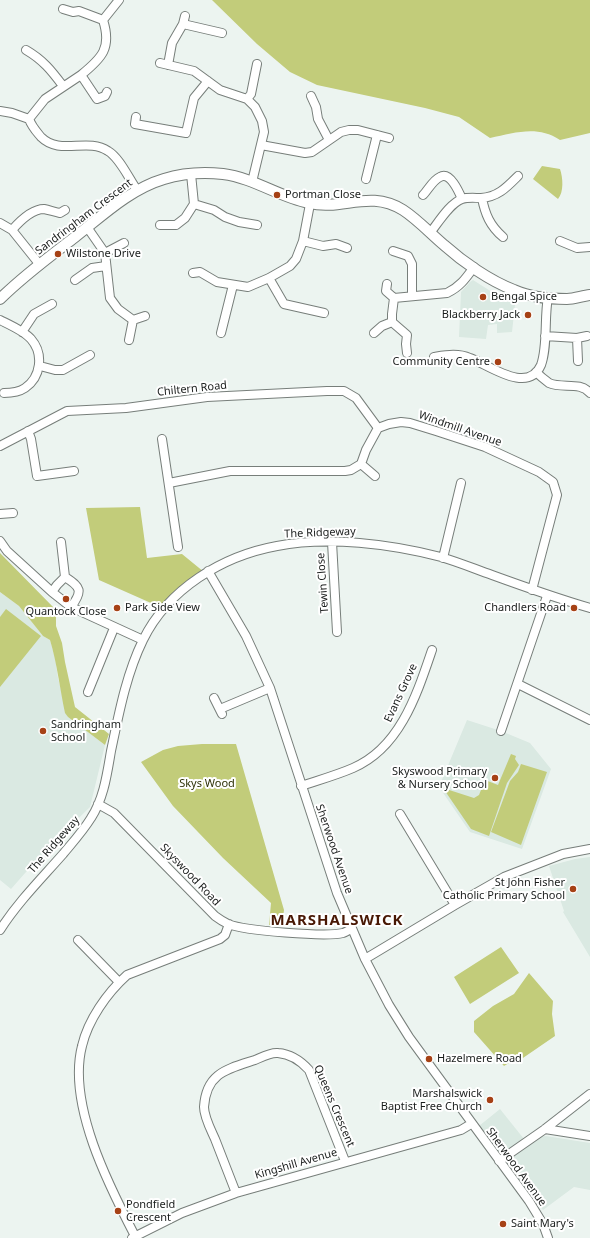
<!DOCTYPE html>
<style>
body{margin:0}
canvas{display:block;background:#ecf4f0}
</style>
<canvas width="590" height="1238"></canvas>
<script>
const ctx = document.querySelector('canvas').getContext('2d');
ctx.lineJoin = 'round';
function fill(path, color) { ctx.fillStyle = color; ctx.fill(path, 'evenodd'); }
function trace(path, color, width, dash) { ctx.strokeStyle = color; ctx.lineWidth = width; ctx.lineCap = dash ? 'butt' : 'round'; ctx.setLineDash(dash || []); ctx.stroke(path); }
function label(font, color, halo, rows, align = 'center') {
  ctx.font = font + ' "Noto Sans",sans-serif'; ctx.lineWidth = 4; ctx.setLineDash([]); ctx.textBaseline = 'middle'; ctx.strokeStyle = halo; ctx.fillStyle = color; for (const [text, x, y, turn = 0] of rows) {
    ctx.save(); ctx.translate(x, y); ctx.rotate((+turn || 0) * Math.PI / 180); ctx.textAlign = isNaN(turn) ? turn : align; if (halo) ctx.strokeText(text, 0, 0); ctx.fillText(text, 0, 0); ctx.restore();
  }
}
const built = new Path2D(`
 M 473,280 L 492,292 L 509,299 L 515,305 L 512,332 L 497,333 L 497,324 L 488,325 L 486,339 L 459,337 L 461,292 L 470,282 Z
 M 0,592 L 19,606 L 43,636 L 50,640 L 55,657 L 58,678 L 68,717 L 105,745 L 90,807 L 41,855 L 11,889 L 0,880 Z
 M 467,720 L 501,731 L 530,743 L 551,769 L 522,849 L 470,832 L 439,787 Z
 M 590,857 L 590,957 L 563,912 L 564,911 L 549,866 L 575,859 Z
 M 500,1109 L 524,1139 L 546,1136 L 590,1143 L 590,1190 L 574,1187 L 543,1210 L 479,1126 Z`);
const green = new Path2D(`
 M 212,0 L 590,0 L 590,133 L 560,140 C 537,125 515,133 490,138 L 459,117 L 425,108 L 317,85 L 290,72 L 257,44 Z
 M 542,166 L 560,169 C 563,178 564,192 558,199 L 533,179 Z
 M 140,507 L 147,558 L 182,554 L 204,572 L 160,607 L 99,580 L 86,508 Z
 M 0,553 L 56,610 L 56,626 L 62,643 L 65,662 L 75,707 L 109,734 L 105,745 L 68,717 L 65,713 C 60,689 57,663 50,640 L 43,636 L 19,606 L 0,592 Z
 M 6,609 L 41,636 L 0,687 L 0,617 Z
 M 202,744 L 236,744 L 284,910 L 282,925 L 269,925 L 271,903 L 223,858 L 173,806 L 141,762 L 163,750 L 178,746 Z
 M 511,754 L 516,756 L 515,759 L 519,765 L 507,783 L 489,836 L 471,829 L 443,788 L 474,798 L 479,795 L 485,780 L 498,785 Z
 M 521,764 L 547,772 L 521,845 L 491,832 L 510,781 L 518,772 Z
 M 501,947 L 519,973 L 470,1004 L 454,977 Z
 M 529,973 L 553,1001 L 552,1014 L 555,1036 L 520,1060 L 517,1058 L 504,1066 L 474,1032 L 474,1021 L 493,1006 L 514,994 Z`);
const minor = new Path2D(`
 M 63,9 L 73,12 L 79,11 L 103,20 C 112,48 102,58 81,75
 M 103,20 L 119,0
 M 183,24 L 222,33
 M 26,50 C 43,60 51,70 63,86
 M 160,63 L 194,71 L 220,90 L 247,99 L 255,107 L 262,121 L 264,132 L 252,182
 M 168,65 L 172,43 L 183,24 L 185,16
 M 311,96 L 316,107 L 318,119 L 329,140
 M 247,99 L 251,94 L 257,64
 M 0,111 L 12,113 L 29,119 C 32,127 36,131 41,137 C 60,156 87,137 108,151 C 120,158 129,179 137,190
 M 136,117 L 135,124 L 186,133 L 194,98 L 208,81
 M 29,119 L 45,99 L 81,75 L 97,99 L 105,96 L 107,92
 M 261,145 L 305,153 L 312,152 L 341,132 L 349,130 L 358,130 L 389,138
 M 366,179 L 377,135
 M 423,195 C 428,190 433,180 440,177 C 450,171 459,192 462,199
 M 482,198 C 485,214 490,226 503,237
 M 194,204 L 214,210 L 225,217 L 239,222 L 257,225
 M 0,223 L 12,230 L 40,265
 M 160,225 L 176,225 L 185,218 L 194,204 L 191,174
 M 87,227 L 105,253 L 110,298 L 118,309 L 133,320 L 145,316
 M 12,230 C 19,222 32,209 44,209 C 49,210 55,212 60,213 L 65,210
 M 430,233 C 438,223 450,203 462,199 C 468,197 475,198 481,198 C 498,197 507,187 518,176
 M 303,241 L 323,246 L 336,244 L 347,248
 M 560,241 L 577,248 L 590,247
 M 393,251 L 408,256 L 412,264 L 412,296
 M 105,253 L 124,243
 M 193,273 L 200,272 L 217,282 L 248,287 L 269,278 L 290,266 L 296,259 L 303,241 L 310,204
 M 269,278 L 284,304 L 324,313
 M 75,280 L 92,268 L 106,266
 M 387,284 L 386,291 L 394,298 L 447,293 C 460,287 466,278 474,267
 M 394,298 L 392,314 L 392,322 L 407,335 L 406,344 L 407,353
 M 0,320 C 10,325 24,331 31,339 C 44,354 41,377 25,388 C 19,392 11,393 4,393
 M 22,332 L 34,314 L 52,304
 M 221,333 L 233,285
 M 374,333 L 382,326 L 392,322
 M 545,336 L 577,338 L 578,361
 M 577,338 L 587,336
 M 129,340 L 133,320
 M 434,357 C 447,355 458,353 470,358 C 489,365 528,395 541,365 C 548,346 544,318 548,297
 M 40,366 L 55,370 L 63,370 L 90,355
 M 536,372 C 540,376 545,380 549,383 C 562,389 580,381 590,393
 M 28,431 L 31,439 L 37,476 L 74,471
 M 162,439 L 178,547
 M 0,446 L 67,411 L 126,408 L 207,397 L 327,391 L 344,391 L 356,398 L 378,428
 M 361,464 L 375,476
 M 169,483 L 230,471 L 345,471 L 351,470 L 361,464 L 366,450 L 378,428 L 389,424 L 401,422 L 410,423 L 436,431 L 485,447 L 539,472 L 553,482 L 557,495 L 532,590
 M 0,514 L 13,513
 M 0,541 L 7,551 L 52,592 L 71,607 L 143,640
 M 61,542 L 65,577
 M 332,542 L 337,632
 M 443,558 L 461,483
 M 208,571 L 246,636 L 270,688 L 337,893 L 365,959 L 389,1005 L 409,1037 L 529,1201 L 543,1224 L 548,1238
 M 52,592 L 57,585 L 65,577 C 81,587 83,591 71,607
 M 518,684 L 590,720
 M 88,692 L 114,628
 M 214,698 L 222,714
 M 220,709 L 270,688
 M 501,731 L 547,596
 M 301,786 C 319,780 337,775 353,768 C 400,748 417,694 432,650
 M 98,804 L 114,813 L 215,916 C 219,919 224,922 228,924 C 245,931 326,937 343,933 C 346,932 349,930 351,929
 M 400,814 L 455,905
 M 0,930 C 18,902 41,879 63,854 C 73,842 83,831 91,818 C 104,798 107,774 111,751 C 119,713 126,675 143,640 C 168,589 222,556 277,546 C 328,536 391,544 441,557 C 458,562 475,569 492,575 C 525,587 556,598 590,608
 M 78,940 L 119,982
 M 365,959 L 455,905 L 504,877 L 563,854 L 590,849
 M 545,1129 L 590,1136
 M 499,1161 L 545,1129 L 590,1094
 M 236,1193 C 229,1175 222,1157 215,1139 C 211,1130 204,1117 204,1107 C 206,1073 227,1069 255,1060 C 262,1057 271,1052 278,1053 C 291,1054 300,1060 309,1070 L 345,1161
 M 135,1236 C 109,1186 67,1104 82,1046 C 88,1020 107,993 127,975 L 220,939 L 225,935 L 229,924
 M 132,1238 L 182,1213 L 236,1193 L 461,1130 L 471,1124`);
const tertiary = new Path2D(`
 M 0,299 C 23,276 49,257 75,237 C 102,216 130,189 164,179 C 183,173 203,172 223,174 C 254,178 279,197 309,203 C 343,211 369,189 403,210 C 417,219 431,234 444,245 C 463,262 490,281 514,290 C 530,297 550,299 567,299 C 574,299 582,296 590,295`);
const markers = [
 [277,195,4,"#a64115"],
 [58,254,4,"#a64115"],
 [483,297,4,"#a64115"],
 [528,315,4,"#a64115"],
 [498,362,4,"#a64115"],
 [66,599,4,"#a64115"],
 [117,608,4,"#a64115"],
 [574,608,4,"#a64115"],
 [43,731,4,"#a64115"],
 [495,778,4,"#a64115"],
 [573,889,4,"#a64115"],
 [429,1059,4,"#a64115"],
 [490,1100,4,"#a64115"],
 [118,1211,4,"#a64115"],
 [503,1224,4,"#a64115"]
];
const poiNames = [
 ["Portman Close",285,195],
 ["Wilstone Drive",66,254],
 ["Bengal Spice",491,297],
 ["Blackberry Jack",520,315,"right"],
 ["Community Centre",490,362,"right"],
 ["Park Side View",125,608],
 ["Chandlers Road",566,608,"right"],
 ["Quantock Close",66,612,"center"],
 ["Sandringham",51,725],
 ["School",51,738],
 ["Skyswood Primary",487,772,"right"],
 ["& Nursery School",487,785,"right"],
 ["St John Fisher",565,883,"right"],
 ["Catholic Primary School",565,896,"right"],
 ["Hazelmere Road",437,1059],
 ["Marshalswick",482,1094,"right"],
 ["Baptist Free Church",482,1107,"right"],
 ["Pondfield",126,1205],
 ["Crescent",126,1218],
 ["Saint Mary's",511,1224]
];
const streetNames = [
 ["Sandringham Crescent",84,217,-37],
 ["Chiltern Road",192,389,-6],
 ["Windmill Avenue",460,429,19],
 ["The Ridgeway",320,533,-2],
 ["Tewin Close",323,583,-94],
 ["Evans Grove",401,693,-65],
 ["The Ridgeway",54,845,-49],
 ["Sherwood Avenue",334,849,71],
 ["Skyswood Road",190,875,46],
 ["Queens Crescent",334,1106,67],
 ["Kingshill Avenue",296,1164,-16],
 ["Sherwood Avenue",516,1167,54]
];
const parkNames = [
 ["Skys Wood",207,784]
];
const districtNames = [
 ["MARSHALSWICK",337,921]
];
fill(built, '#dae9e2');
fill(green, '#c2cc7a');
trace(minor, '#777e7a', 10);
trace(tertiary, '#777e7a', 12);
trace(minor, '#fff', 8);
trace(tertiary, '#fff', 10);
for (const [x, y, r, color] of markers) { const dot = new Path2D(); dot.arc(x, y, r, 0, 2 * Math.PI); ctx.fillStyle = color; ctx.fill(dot); trace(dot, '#fff', 1.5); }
label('11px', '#1a1d1c', '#fff', poiNames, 'left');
label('11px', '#1a1d1c', '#fff', streetNames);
label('11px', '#2e3207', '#fff', parkNames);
ctx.letterSpacing = '1px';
label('bold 15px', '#481804', '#fff', districtNames);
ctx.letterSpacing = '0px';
</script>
